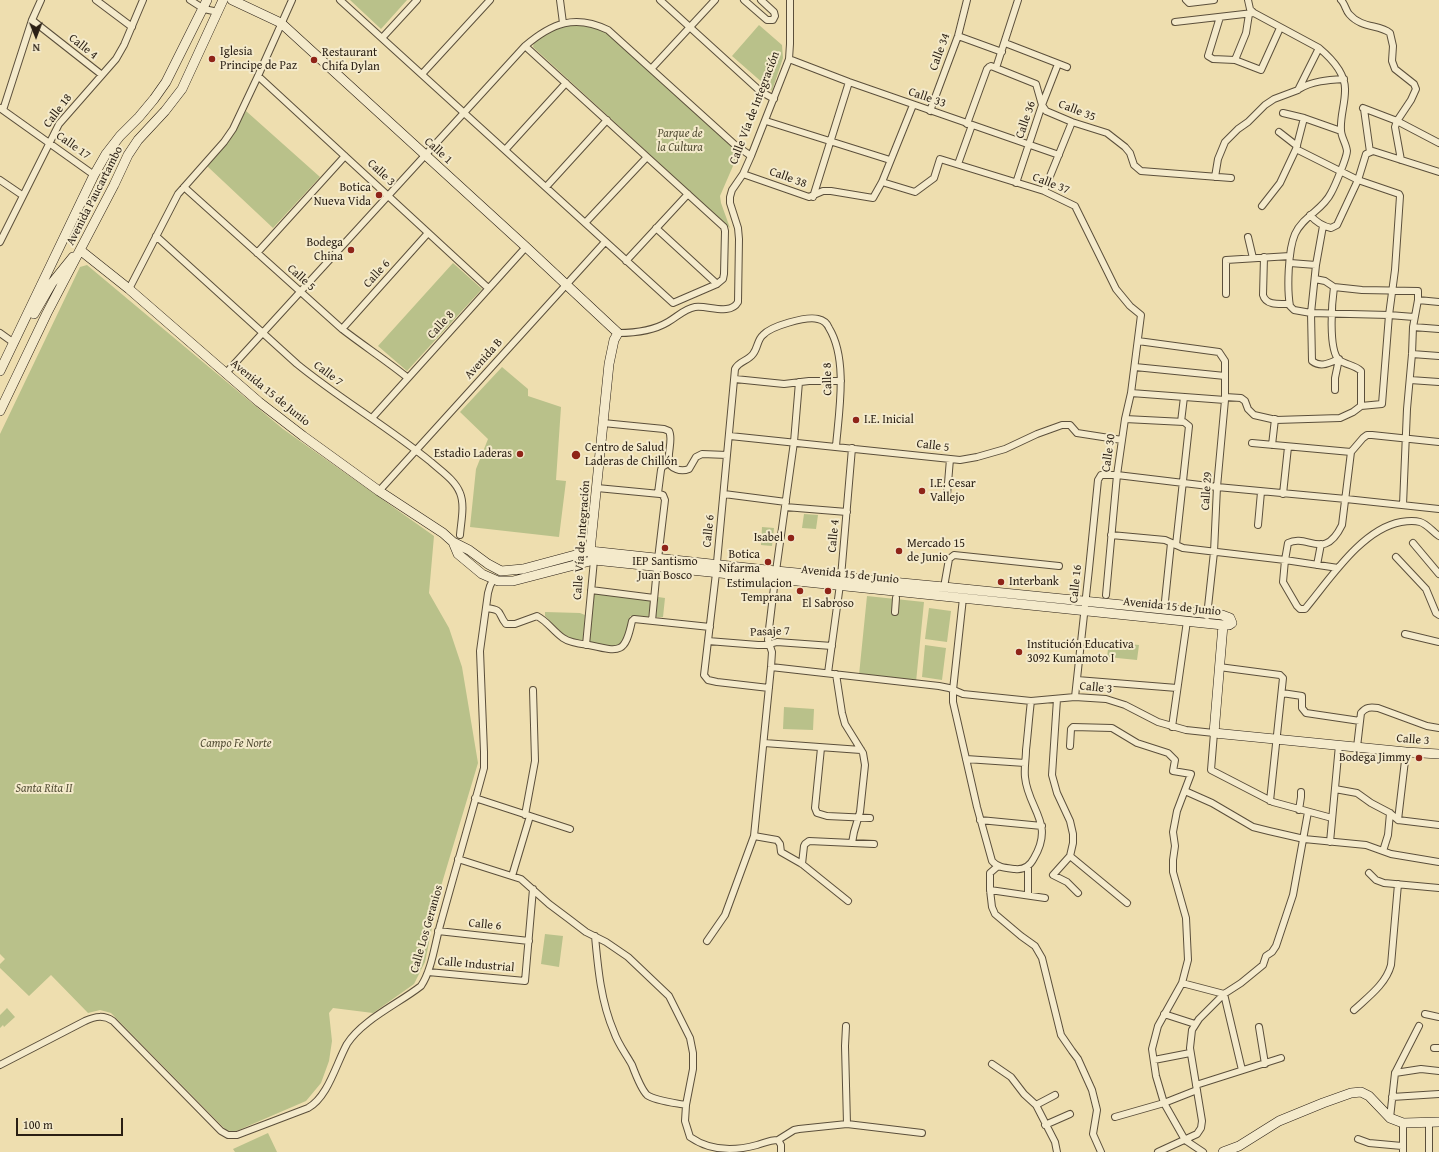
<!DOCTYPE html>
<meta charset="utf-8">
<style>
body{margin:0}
#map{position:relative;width:1439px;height:1152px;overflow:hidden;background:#eedeaf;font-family:"Gentium Book Plus",serif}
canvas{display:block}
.north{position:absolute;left:16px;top:16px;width:40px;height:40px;-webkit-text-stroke:3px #f4eacb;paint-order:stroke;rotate:179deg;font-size:11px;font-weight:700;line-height:16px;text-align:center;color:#2a1f14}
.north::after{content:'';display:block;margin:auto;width:14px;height:18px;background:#2a1f14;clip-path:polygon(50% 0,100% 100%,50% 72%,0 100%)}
.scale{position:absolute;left:16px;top:1118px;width:107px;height:18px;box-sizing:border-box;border:2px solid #2a1f14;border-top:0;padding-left:5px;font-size:12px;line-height:14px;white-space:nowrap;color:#2a1f14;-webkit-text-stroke:3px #f4eacb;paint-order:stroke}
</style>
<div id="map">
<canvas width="1439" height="1152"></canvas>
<div class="north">N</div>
<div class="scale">100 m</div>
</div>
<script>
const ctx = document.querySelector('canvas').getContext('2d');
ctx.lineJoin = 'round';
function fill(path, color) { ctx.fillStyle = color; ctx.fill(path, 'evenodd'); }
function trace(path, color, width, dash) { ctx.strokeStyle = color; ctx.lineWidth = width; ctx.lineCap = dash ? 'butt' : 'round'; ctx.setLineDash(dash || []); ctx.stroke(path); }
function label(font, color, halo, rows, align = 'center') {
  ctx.font = font + ' "Gentium Book Plus",serif'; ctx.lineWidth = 4; ctx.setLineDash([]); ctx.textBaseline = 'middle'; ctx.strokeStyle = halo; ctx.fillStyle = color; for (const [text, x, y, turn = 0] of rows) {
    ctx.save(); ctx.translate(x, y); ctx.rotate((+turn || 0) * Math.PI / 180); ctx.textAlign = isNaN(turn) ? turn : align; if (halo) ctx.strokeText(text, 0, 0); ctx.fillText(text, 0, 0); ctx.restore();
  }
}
const green = new Path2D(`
 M 350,0 L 407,0 L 381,29 Z
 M 573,25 C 587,26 598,28 610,34 L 739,152 L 720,196 L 721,203 L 730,228 L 533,47 L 534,42 C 546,33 558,26 573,25 Z
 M 759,25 L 782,45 L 783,58 L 772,91 L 732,56 Z
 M 246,111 L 320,177 L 273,228 L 207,166 L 227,143 Z
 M 453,263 L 482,289 L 407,371 L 378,346 Z
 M 87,265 L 283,429 L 434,536 L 429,593 L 449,628 L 462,667 L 478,763 L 439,893 L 425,962 L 414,984 L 373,1013 L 333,1008 L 329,1013 L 332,1041 L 329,1061 L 321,1083 L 306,1101 L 234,1132 L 226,1130 L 111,1013 L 100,1010 L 88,1013 L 51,975 L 29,996 L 0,968 L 0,964 L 5,959 L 0,954 L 0,434 L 80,267 Z
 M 502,367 L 528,389 L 528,396 L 561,407 L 556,480 L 566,481 L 559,537 L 470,527 L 476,469 L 488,439 L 460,412 Z
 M 804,514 L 818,515 L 816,529 L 802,528 Z
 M 762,527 L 774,528 L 772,546 L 761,545 Z
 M 595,593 L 651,601 L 648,619 L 630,616 L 627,638 L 616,648 L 590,642 L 588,639 L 593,595 Z
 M 867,596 L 924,602 L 916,682 L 859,675 Z
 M 658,597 L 665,598 L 663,617 L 656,617 Z
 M 929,608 L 951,611 L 947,642 L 925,639 Z
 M 545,612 L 580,613 L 585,615 L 583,640 C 570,644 554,625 545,616 Z
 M 1109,642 L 1139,645 L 1137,660 L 1107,657 Z
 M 925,645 L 946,648 L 942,680 L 922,677 Z
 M 784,707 L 814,709 L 813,730 L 783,729 Z
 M 545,934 L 563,936 L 559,967 L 541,964 Z
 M 7,1008 L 15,1017 L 4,1027 L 3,1025 L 0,1028 L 0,1015 Z
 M 268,1133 L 277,1152 L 235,1152 L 233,1149 Z`);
const street = new Path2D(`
 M 96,0 L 132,27
 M 190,0 L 204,9 L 218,12
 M 340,0 L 673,303 L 717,284 L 723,279 L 724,274 L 725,231 L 724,227 L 525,46
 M 560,0 L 563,23
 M 660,0 L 760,91 L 774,99
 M 744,0 L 767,20 L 773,20 L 775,16 L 774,12 L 761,0
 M 1186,0 L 1189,3 L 1214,0
 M 1248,0 L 1250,9 L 1254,13 L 1319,48 C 1331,58 1346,74 1345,91 C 1345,104 1340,117 1341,130 C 1341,137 1346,143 1347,151 C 1347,157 1335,186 1331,193 C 1323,210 1303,216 1295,234 C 1288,250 1287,289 1290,306 L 1294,310 L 1311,313 L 1389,315 L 1414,317
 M 1341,0 C 1345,4 1346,11 1349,14 C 1362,29 1379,24 1390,33 L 1393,46 L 1392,61 L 1395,69 L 1414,84 L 1416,89 L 1411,100 L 1397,121 L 1395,127 L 1401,160
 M 1220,17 L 1208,56 L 1213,59 L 1235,60 L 1246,33 L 1249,14
 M 32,20 L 102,75
 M 1175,22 L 1253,13
 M 958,36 L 1002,52
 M 382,38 L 417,0
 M 1005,43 L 1067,67
 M 789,59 L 849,82 L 1059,155
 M 1235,60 L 1261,70 L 1280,28
 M 652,68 L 715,0
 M 996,68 L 1018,0
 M 422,74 L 490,0
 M 258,76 L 488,288
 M 1299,89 C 1312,81 1328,80 1344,79
 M 0,108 L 94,175
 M 1363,108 L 1397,121 L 1439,143
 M 1364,109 L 1370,152
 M 3,110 L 32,20 L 41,0
 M 930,111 L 958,36 L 967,0
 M 1283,113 L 1304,118
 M 766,121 L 890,160
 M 967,124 L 987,69 L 989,67 L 991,66 L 1036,84 L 1042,105 L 1046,111 L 1072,122 L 1107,133 L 1125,147 L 1130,153 L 1134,165 L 1141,171 L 1231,178
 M 1279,132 L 1297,146
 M 505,150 L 566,83
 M 958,164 L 972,125
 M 743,174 L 809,197 L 823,191 L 831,191 L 873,198 L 882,182 L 913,105
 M 1215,177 L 1218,159 L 1225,142 L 1238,129 L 1248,122 L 1265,105 L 1274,99 L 1298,90 L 1319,48
 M 0,180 L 22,195
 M 882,182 L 915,192 L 934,178 L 940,159 L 1044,191 L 1075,206 L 1116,289 L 1130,306 L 1141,315 L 1131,393 L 1125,419 L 1117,475 L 1106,595
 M 1016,183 L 1042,105 L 1058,64
 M 184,187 L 342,329 C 364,346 387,361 408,378
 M 546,187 L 607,120
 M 1044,191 L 1072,122
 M 813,197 L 849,82
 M 1262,206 L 1280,183 L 1296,149 L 1304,118 L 1341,131
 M 1310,215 C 1316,222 1322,226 1331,228 L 1337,225 L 1358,180 L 1366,154 L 1373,151 L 1439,172
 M 585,223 L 647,157
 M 1323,226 L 1316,265 L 1311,313 L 1312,361 C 1321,368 1329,363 1339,359
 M 656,228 L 717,284
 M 156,236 L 297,364 C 340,399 388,427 431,462 C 441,471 455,480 460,493 C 465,505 461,522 460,535
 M 1248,237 L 1253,258
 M 0,242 L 59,124 L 116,59 L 124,45 L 143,0
 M 257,253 L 345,156
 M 1264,257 L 1263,295 C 1266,306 1280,304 1289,304
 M 626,261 L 688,194
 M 1290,263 L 1316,265
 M 1315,279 L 1325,281 L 1334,287 L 1362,290 L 1418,291 L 1418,300 L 1413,327 L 1412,354 L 1407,409 L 1403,505
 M 1334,287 C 1332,301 1328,350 1339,360 C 1346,365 1355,365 1361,371 L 1361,406
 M 129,289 L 178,194 L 224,142 L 233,129 L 258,76 L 292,0
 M 1226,294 L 1226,260 L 1290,256
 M 1418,300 L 1439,302
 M 1413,327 L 1439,329
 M 342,329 L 428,233
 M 0,333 L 14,343
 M 618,333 C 635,333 653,331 668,322 C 677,317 684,309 695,307 C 708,305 730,316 738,302 L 739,239 L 738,228 L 730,203 L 730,197 L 732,190 L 743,174 L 751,156 L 789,59 L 790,44 L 790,0
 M 1138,341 L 1219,352 L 1225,361 L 1225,400 L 1217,487 L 1214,552 L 1207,616
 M 1412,354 L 1439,356
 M 1135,367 L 1225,376
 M 226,373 L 525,46 C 552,23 575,14 608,30 L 734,144 L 751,156
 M 735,379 L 784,384 L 809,381 L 841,381
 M 1410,380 L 1439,382
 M 1335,390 L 1335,378 L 1339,359
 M 1131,393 L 1225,400
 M 1225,397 L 1241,398 L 1245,401 L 1248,409 L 1254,415 L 1276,420 L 1340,418 L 1353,412 L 1361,406 L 1382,404 L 1389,315 L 1395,270 L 1400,196 L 1399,194 L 1358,180 L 1296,149
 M 372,418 L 526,247
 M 1125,419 L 1184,422 L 1189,426 L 1176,545
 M 1181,422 L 1184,397
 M 603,423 L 664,429 L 669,431 C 675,442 661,464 676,469 C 681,471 684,471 689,469 L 696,457 L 702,454 L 727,455
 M 730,436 L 960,460 L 977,457 L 1005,449 L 1037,434 L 1062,425 L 1070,425 L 1077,433 L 1122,440
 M 1439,442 L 1372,435 L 1367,435 L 1363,438 L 1351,452 L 1342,525 C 1324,562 1308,533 1288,543 L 1285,560 L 1283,582 L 1297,606 L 1300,609 L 1305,609 C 1330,579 1362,529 1401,522 C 1407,521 1413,520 1420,522 C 1427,524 1433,532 1439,536
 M 1252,443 L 1351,452
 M 1272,445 L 1275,419
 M 597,488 L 660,494 L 663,495 L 665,500 L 658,559
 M 379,491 L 605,242
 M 658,493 L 661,470 L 662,467 L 669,463
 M 724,494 L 786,502
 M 1283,494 L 1288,447
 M 947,495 L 950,459
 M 785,507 L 847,512
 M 1258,525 L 1261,492
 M 1111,535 L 1165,540 L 1183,548 L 1285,560 L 1338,568
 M 1413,543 L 1439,574
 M 1396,557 L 1426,589 L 1436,613 L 1439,615
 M 1317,565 L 1321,544
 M 776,571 L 794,442 L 799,382
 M 944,587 L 949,559 L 954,555 L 1059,566
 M 591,590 L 654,598
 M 963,598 L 953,690 L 953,702 L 956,715 L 977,807 L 992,861 C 998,868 1006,868 1015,869 C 1024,870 1030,866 1034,858 C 1055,823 1028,809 1025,777 C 1024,768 1026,759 1026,750 C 1028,733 1029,717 1031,701
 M 1165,601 L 1171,543
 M 486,608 C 504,610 497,613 506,624 L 515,624 L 537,616 C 547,621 553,631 563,638 C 570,643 581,644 589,645 C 620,652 625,654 632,621 L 634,619 L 710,627
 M 895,612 L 896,598
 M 652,621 L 657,568
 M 1405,634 L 1439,642
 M 708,641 L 758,645 L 767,645 L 777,642 L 832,646
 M 586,645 L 594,560
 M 771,667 L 939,686 L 949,688 L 963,694 L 1031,701 L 1075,697 L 1106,699 L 1125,705 L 1158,722 L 1186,730 L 1214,733 L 1211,770 L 1273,802 L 1332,818
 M 1219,667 L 1280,675 L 1283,678 L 1270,801
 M 828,673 L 841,577 L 852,448
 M 836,674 L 842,713 L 845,724 L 863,753 L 865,765 L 860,812 L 854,832 L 852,843
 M 1077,680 L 1177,688
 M 769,688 L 717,682 L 708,680 L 704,675 L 716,573 L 735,369 C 739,361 748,361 753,354 C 758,348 757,340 763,335 C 771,326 806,316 818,319 C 823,320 827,323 829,328 C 848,359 839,411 836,446
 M 1282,693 L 1302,696 L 1302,708 L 1306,713 L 1360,721
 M 1075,697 L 1089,569 L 1098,480 L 1101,475 L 1117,475 L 1217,487 L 1346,499 L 1439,509
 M 1057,699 L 1052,775 L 1057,793 L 1070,821 L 1073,834 L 1073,843 L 1070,856 L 1053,875 L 1067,882 L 1078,893
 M 1172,727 L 1187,621
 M 764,743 L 861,750
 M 1070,746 L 1071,729 L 1073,727 L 1112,728 L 1137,743 L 1168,753 L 1175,760 L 1173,771 L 1191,774 L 1177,811 L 1173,832 L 1175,846 L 1173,860 L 1173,872 L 1186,918 L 1188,960 L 1182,983 L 1158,1026 L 1152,1049 L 1156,1076 L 1164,1103 L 1185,1140 L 1203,1152
 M 1357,747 L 1361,713 C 1366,707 1370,707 1378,708 L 1427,726 L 1439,728
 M 821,748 L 815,808 L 817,813 L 827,816 L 870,818
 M 1406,752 L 1398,820 L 1439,825
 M 966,759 L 1025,763
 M 1335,789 L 1357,793 L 1371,803 L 1390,813 L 1398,820
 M 1185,791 L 1212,803 L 1253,827 L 1269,831 L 1304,839 L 1366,845 L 1391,854 L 1439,862
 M 475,798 L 570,829
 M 1299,810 L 1301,797 L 1301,792
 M 525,815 L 535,761 L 533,690
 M 980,820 L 1042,826
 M 754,836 L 777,840 L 780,844 L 781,852 L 802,864 L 848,901
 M 1330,842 L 1339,745
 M 1383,851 L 1388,835 L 1390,813
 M 1070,856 L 1127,903
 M 458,859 L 521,879 L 549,904 L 569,919 L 586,932 L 606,942 L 628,957 L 669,996 L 690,1038 L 693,1053 L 693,1069 L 686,1105 L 685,1121 L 690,1137 C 710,1151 735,1151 757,1145 C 764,1143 770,1140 778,1140 L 781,1145 L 781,1152
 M 802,864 L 804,846 L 805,844 L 809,841 L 874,844
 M 998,866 L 990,873 L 990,890 L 992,907 L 995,914 L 1021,936 L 1035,946 L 1042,958 L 1061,1035 L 1072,1051 L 1078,1059 L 1092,1090 L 1097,1110 L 1093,1134 L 1101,1152
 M 1028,866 L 1028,895
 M 1369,873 L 1376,880 L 1384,883 L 1439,888
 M 512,876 L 530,816
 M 990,890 L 1045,898
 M 438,931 L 529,941
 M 595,936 C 598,969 601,1002 614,1032 C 618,1044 626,1054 632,1065 C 635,1073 641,1089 647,1095 C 655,1101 676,1103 686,1105
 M 707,941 L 725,915 L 754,836 L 771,667 L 772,652 L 768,640 L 769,629 L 775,579
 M 428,972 L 525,981 L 533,889
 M 1182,983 L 1224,994
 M 1224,994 L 1242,1070
 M 1354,1010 C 1368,997 1386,984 1391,965 L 1398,884
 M 1164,1014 L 1195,1024
 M 1425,1014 L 1439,1017
 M 846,1026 L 845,1046 L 847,1124
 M 1259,1027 L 1265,1064
 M 1434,1048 L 1439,1048
 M 1154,1060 L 1190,1053
 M 992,1064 L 1011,1077 L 1024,1094 L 1036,1105 L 1055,1142 L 1057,1152
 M 0,1065 L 85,1021 C 96,1016 104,1015 113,1021 L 221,1131 L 228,1135 L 237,1135 L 308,1108 C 328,1097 336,1064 347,1044 C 362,1020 398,1004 421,986 C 432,970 435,942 441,922 C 455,871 470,820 484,768 L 484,752 L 480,651 L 488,593 L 490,586 L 493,580
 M 1395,1073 L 1421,1069 L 1439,1071
 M 1196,1085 L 1281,1058
 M 1392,1097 L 1439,1094
 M 1036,1105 L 1055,1095
 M 1115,1117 L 1164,1103 L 1197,1090
 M 1390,1118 L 1395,1073 L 1419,1026
 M 1429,1122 L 1429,1152
 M 1045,1125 L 1070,1114
 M 1358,1139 L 1369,1143 L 1402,1146
 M 778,1140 L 794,1130 L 799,1129 L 847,1124 L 922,1133
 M 1158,1152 L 1197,1134 L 1201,1128 L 1202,1121 L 1190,1048 L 1192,1030 L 1199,1019 L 1224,994 L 1241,983 L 1263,965 L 1266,956 L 1272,952 L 1276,946 L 1293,895 L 1308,812
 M 1403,1152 L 1403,1123`);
const secondary = new Path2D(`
 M 232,0 L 281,23 L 526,247 L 618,333 L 614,340 L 609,364 L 590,551 L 592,555
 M 80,250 L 129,289 L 259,402 L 303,436 L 379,491 L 443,533 L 453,542 L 458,554 L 482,574 L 498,581 L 513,581 L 594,560 L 1223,625 L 1229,625 L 1232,623 L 1230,618 L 1222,615 L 944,587 L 776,571 L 590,551 L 523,569 L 501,571 L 488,564 L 469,550 L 453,542
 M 34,314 L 52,283 L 73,257
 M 0,371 L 94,175 L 106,154 L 120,136 L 139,117 L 154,99 L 166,82 L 207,0
 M 0,411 L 47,313 L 114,185 L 128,155 L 138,140 L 165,111 L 182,89 L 223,0
 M 1223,625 L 1214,733 L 1406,752 L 1439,754
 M 1223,1152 L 1239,1146 L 1279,1121 L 1323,1103 L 1351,1093 L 1361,1092 L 1369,1096 L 1390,1118 L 1403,1123 L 1439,1122`);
const markers = [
 [212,59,4,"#8f2418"],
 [314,60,4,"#8f2418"],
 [379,195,4,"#8f2418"],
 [351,250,4,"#8f2418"],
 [856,420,4,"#8f2418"],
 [520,454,4,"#8f2418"],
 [576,455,5,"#8f2418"],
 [922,491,4,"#8f2418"],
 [791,538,4,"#8f2418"],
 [665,548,4,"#8f2418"],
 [899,551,4,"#8f2418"],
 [768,562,4,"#8f2418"],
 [1001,582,4,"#8f2418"],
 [800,591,4,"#8f2418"],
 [828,591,4,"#8f2418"],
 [1019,652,4,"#8f2418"],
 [1419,758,4,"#8f2418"]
];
const streetNames = [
 ["Calle 4",83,47,38],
 ["Calle 34",940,52,-70],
 ["Calle 33",927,98,19],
 ["Calle Vía de Integración",755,108,-69],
 ["Calle 18",58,111,-53],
 ["Calle 35",1077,111,21],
 ["Calle 36",1026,120,-71],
 ["Calle 17",73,146,35],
 ["Calle 1",438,151,42],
 ["Calle 3",381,173,43],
 ["Calle 38",788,178,20],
 ["Calle 37",1051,184,21],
 ["Avenida Paucartambo",95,196,-63],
 ["Calle 6",377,274,-48],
 ["Calle 5",301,278,42],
 ["Calle 8",441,325,-48],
 ["Avenida B",484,359,-48],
 ["Calle 7",328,374,37],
 ["Calle 8",828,379,-91],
 ["Avenida 15 de Junio",270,393,39],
 ["Calle 5",933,446,7],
 ["Calle 30",1109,453,-82],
 ["Calle 29",1207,491,-86],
 ["Calle 6",709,531,-84],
 ["Calle 4",834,536,-85],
 ["Calle Vía de Integración",582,540,-86],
 ["Avenida 15 de Junio",850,575,6],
 ["Calle 16",1076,584,-84],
 ["Avenida 15 de Junio",1172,607,6],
 ["Pasaje 7",770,632,-2],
 ["Calle 3",1096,688,6],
 ["Calle 3",1413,740,4],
 ["Calle 6",485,925,6],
 ["Calle Los Geranios",427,929,-74],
 ["Calle Industrial",476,965,5]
];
const poiNames = [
 ["Iglesia",220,52],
 ["Principe de Paz",220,66],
 ["Restaurant",322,53],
 ["Chifa Dylan",322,67],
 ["Botica",371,188,"right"],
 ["Nueva Vida",371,202,"right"],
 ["Bodega",343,243,"right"],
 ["China",343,257,"right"],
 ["I.E. Inicial",864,420],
 ["Centro de Salud",585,448],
 ["Laderas de Chillón",585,462],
 ["Estadio Laderas",512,454,"right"],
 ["I.E. Cesar",930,484],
 ["Vallejo",930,498],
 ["Isabel",783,538,"right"],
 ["Mercado 15",907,544],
 ["de Junio",907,558],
 ["Botica",760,555,"right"],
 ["Nifarma",760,569,"right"],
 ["IEP Santismo",665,562,"center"],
 ["Juan Bosco",665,576,"center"],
 ["Interbank",1009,582],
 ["Estimulacion",792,584,"right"],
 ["Temprana",792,598,"right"],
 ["El Sabroso",828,604,"center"],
 ["Institución Educativa",1027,645],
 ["3092 Kumamoto I",1027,659],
 ["Bodega Jimmy",1411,758,"right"]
];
const parkNames = [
 ["Parque de",680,134],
 ["la Cultura",680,148],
 ["Campo Fe Norte",236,744],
 ["Santa Rita II",44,789]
];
fill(green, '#b9c18a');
trace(street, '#5b4f3b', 8);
trace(secondary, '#2a1f14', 10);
trace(street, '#f4eacb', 6);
trace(secondary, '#f4eacb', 9);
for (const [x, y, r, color] of markers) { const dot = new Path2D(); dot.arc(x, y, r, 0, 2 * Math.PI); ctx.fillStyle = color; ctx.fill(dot); trace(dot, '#f4eacb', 1.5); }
label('12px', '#2a1f14', '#f4eacb', streetNames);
label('12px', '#2a1f14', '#f4eacb', poiNames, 'left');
label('italic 12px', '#555037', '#f4eacb', parkNames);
</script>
